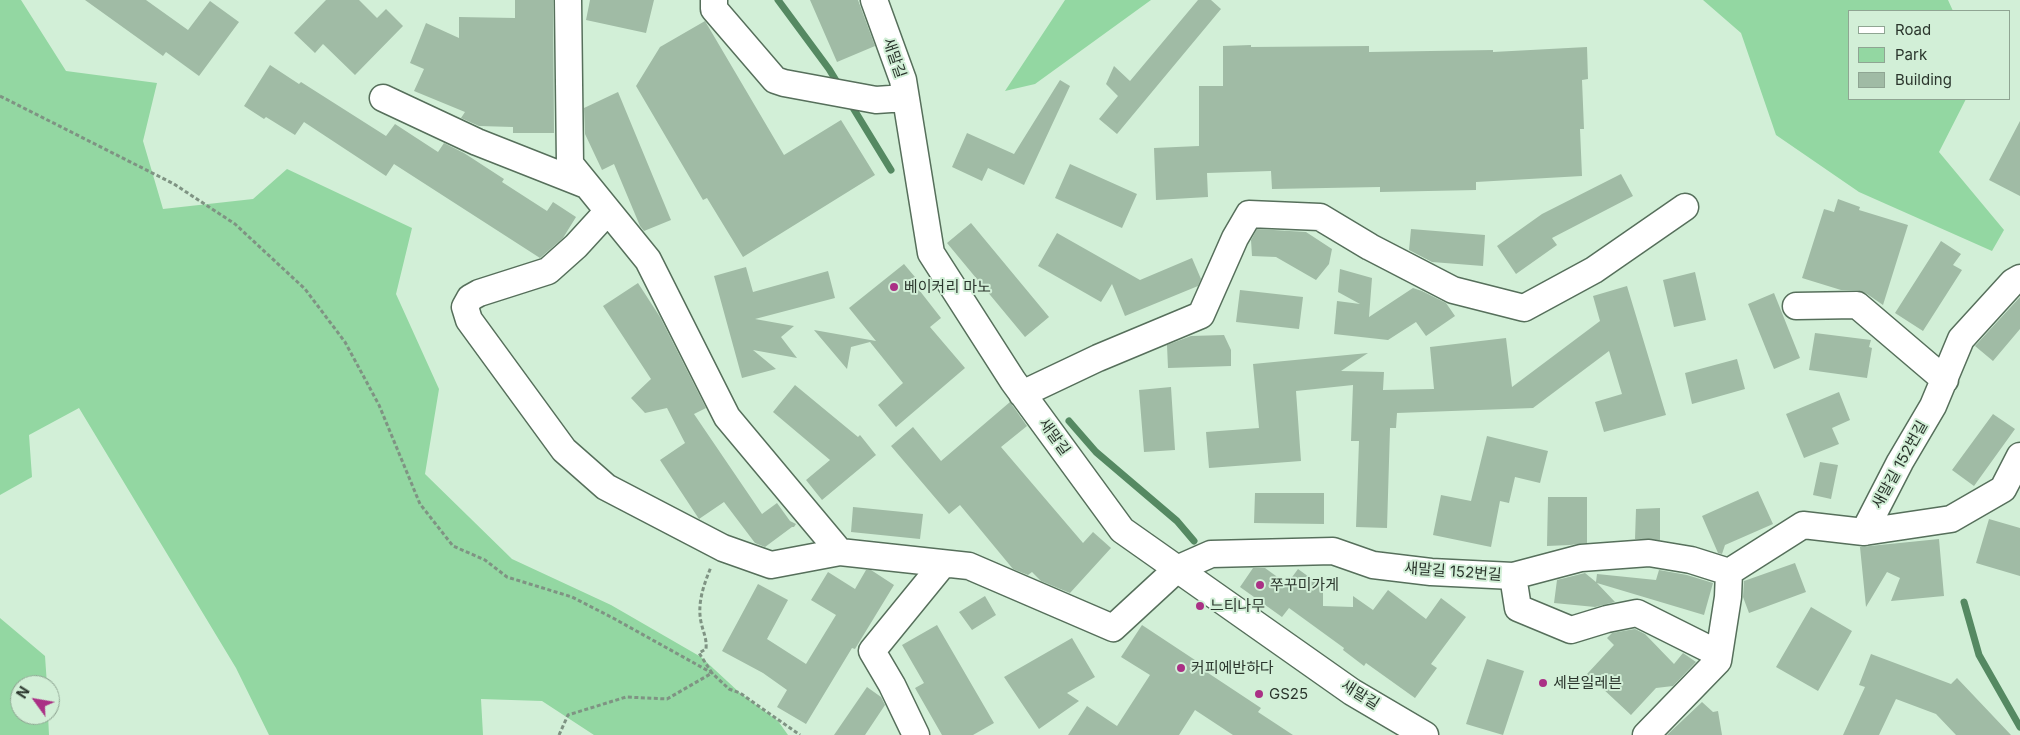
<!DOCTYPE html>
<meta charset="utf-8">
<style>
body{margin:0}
#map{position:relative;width:2020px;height:735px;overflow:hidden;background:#d2efd7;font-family:Inter,sans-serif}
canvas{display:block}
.legend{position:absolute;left:1848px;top:10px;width:162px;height:90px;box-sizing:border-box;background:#d2efd7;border:1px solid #8fa593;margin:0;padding:6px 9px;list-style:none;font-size:15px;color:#2b362d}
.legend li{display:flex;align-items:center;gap:10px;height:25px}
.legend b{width:25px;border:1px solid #8fa593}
.north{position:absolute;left:10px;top:675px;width:50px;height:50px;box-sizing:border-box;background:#d2efd7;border:1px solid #8fa593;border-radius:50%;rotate:302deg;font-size:14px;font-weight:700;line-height:20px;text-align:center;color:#2b362d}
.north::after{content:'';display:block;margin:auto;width:18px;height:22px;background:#aa3085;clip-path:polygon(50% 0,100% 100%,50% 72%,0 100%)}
</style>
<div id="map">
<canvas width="2020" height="735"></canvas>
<ul class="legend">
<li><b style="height:6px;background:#fff"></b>Road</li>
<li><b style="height:14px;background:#93d7a2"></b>Park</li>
<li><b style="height:14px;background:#a0bba5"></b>Building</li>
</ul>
<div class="north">N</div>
</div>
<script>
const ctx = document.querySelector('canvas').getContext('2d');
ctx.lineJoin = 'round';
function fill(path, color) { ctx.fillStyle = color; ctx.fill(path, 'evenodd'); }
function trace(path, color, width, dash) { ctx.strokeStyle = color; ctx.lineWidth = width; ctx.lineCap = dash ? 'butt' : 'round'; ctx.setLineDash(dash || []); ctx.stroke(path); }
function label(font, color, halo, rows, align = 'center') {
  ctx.font = font + ' Inter,"Noto Sans KR",sans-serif'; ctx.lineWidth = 4; ctx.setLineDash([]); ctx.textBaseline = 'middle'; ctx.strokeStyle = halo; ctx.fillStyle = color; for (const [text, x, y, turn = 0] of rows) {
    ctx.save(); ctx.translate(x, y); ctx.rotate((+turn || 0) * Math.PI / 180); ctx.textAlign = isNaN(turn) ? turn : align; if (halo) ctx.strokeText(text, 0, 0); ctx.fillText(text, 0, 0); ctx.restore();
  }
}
const green = new Path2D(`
 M 0,0 L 21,0 L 66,71 L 157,83 L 143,141 L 163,209 L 253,199 L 287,169 L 412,228 L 396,294 L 439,389 L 425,474 L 512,559 L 611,605 L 701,657 L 740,693 L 778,721 L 788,735 L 594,735 L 542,701 L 481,699 L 483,735 L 269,735 L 236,668 L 79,408 L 29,435 L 32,477 L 0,495 Z
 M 1065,0 L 1151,0 L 1035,84 L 1005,91 Z
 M 1703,0 L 1948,0 L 1953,11 L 1849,11 L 1849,99 L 1966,99 L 1939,152 L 2004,230 L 1992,251 L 1859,192 L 1776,135 L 1741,33 Z
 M 0,618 L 45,656 L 47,685 L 20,685 L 20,715 L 48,715 L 49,735 L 0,735 Z`);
const stream = new Path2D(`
 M 778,0 L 829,69 L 840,87
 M 850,103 L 891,170
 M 1069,421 L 1096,452 L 1177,521 L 1194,541
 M 1964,602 L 1979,655 L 2020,727`);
const building = new Path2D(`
 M 85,0 L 146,0 L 188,30 L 210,1 L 239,22 L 199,76 L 166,52 L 163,56 Z
 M 326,0 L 359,0 L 377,18 L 386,9 L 403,26 L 355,75 L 323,44 L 315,53 L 294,33 Z
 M 515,0 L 553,0 L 554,133 L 513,133 L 513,127 L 479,126 L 461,118 L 465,112 L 414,91 L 424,69 L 410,63 L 426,23 L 459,38 L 459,17 L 515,18 Z
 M 590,0 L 654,0 L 646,33 L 586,20 Z
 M 810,0 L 858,0 L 875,46 L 837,62 Z
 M 1198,0 L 1211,0 L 1221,9 L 1117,134 L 1099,119 L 1118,96 L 1106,84 L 1114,66 L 1130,81 Z
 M 705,21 L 784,155 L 841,120 L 875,175 L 743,257 L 707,198 L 703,200 L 636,86 L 660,47 Z
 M 1251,45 L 1251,47 L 1369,46 L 1369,52 L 1493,50 L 1493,52 L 1587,47 L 1588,79 L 1582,80 L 1584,129 L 1580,129 L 1582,176 L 1476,182 L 1476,190 L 1380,192 L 1380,187 L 1272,189 L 1271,171 L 1207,173 L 1208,197 L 1156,200 L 1154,148 L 1199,146 L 1199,86 L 1223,86 L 1223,46 Z
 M 270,65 L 299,84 L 301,82 L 386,136 L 395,124 L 438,152 L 444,143 L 464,153 L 504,179 L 502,182 L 547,211 L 553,202 L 576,217 L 563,238 L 540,258 L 394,164 L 386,176 L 304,122 L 295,135 L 266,117 L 264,119 L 244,106 Z
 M 1060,80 L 1070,86 L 1024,185 L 988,168 L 982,181 L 952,167 L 967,133 L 1014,154 Z
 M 618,92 L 671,220 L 644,231 L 640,226 L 614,164 L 602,170 L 585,134 L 584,108 Z
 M 2020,121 L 2020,196 L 1989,180 Z
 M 1070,164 L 1137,194 L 1122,228 L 1055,198 Z
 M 1621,174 L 1633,196 L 1552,238 L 1557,245 L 1516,274 L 1497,246 L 1542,214 Z
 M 1838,199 L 1860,207 L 1859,210 L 1908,225 L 1883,305 L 1867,294 L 1857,290 L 1841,290 L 1802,278 L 1824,209 L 1834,212 Z
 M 971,223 L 1049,317 L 1025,337 L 947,243 Z
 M 1257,229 L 1306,232 L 1332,249 L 1329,264 L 1316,280 L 1276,257 L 1252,256 L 1251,240 Z
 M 1411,229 L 1485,235 L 1483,266 L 1432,262 L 1409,250 Z
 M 1057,233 L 1140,280 L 1192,258 L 1201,279 L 1198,286 L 1125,316 L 1112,284 L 1101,302 L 1038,266 Z
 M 1941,241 L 1961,254 L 1953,265 L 1962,270 L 1923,331 L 1895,313 Z
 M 904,264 L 920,283 L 916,286 L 941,318 L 930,327 L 965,368 L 896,427 L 878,405 L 903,383 L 870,342 L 851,347 L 847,369 L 814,330 L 876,341 L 849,308 Z
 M 746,267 L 753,292 L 828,271 L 835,298 L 755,319 L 794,326 L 781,337 L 797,358 L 753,350 L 776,369 L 742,378 L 714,276 Z
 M 1340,269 L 1372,278 L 1369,317 L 1413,288 L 1422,291 L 1446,303 L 1455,316 L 1426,336 L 1416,322 L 1388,340 L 1334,334 L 1337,301 L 1360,304 L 1338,292 Z
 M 1695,272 L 1706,320 L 1674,327 L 1663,280 Z
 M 638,283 L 660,317 L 706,408 L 694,414 L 762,514 L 777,503 L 790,521 L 796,524 L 794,527 L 792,527 L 765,547 L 755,543 L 724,502 L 699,519 L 660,460 L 685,443 L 667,408 L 645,413 L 631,398 L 651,379 L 603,306 Z
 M 1627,286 L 1666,415 L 1604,432 L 1595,402 L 1622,394 L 1609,351 L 1533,408 L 1397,413 L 1396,428 L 1390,428 L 1387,528 L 1356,527 L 1359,441 L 1351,441 L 1353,385 L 1296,391 L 1301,461 L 1209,468 L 1206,432 L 1259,428 L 1253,364 L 1368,353 L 1341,371 L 1384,372 L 1383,390 L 1434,389 L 1430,347 L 1506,338 L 1512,387 L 1600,321 L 1593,296 Z
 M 1240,290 L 1303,297 L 1299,329 L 1236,322 Z
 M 1774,293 L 1800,358 L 1774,369 L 1748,304 Z
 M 2020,297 L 2020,329 L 1993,361 L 1975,346 Z
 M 1815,333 L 1871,340 L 1869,347 L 1872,348 L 1867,378 L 1809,370 Z
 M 1224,335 L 1231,350 L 1231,366 L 1168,368 L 1167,345 L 1191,336 Z
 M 1737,359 L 1745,389 L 1692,404 L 1685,373 Z
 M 795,385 L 858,437 L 860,435 L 876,455 L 822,500 L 806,480 L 830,460 L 773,412 Z
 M 1171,387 L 1175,450 L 1144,452 L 1139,390 Z
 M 1839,392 L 1850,420 L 1832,428 L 1839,444 L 1804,458 L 1786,414 Z
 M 1010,402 L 1027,426 L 1001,447 L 1083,543 L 1093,532 L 1111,548 L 1070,593 L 1041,581 L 1032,572 L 1028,575 L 1013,569 L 960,505 L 949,514 L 891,446 L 913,427 L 941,461 Z
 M 1993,414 L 2015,429 L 1974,486 L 1952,470 Z
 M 1487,436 L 1548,451 L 1540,483 L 1515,477 L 1509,503 L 1500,501 L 1491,547 L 1433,535 L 1441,495 L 1471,501 Z
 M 1820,462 L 1838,465 L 1831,499 L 1813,495 Z
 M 1758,491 L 1773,524 L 1725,545 L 1722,554 L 1718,553 L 1702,516 Z
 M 1255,493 L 1324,493 L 1324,524 L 1254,523 Z
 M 1548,497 L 1587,497 L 1587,543 L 1570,545 L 1547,546 Z
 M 853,507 L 923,514 L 920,539 L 851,532 Z
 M 1660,508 L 1660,540 L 1635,539 L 1636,509 Z
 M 1989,519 L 2020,528 L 2020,576 L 1976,563 Z
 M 1939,539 L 1944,596 L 1891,601 L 1900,578 L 1887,572 L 1866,607 L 1860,547 Z
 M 1795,563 L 1806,592 L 1749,613 L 1743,597 L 1744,581 Z
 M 1253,568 L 1265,568 L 1287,584 L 1298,569 L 1323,587 L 1323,606 L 1353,607 L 1353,596 L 1373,610 L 1388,590 L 1426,619 L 1441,598 L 1466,617 L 1431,664 L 1437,668 L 1415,698 L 1366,663 L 1364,666 L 1343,650 L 1344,648 L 1289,608 L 1282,617 L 1240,587 Z
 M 866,570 L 871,570 L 894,585 L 855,649 L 852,648 L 806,724 L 777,707 L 787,690 L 763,673 L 722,651 L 758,584 L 788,600 L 767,639 L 806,664 L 836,615 L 811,600 L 828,572 L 855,589 Z
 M 1659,570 L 1687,575 L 1713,583 L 1704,615 L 1597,583 L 1615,602 L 1595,607 L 1554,603 L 1557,580 L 1585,573 L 1596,582 L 1597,574 L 1656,580 Z
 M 985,596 L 996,615 L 972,630 L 959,612 Z
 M 1811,607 L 1852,631 L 1818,691 L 1776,667 Z
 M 937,625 L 994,723 L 973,735 L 942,735 L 915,688 L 924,683 L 902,645 Z
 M 1142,625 L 1198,662 L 1196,665 L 1261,708 L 1258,712 L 1293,735 L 1233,735 L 1195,710 L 1179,735 L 1068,735 L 1087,706 L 1117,726 L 1150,675 L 1121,657 Z
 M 1635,629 L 1645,634 L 1674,664 L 1683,653 L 1696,662 L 1673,686 L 1656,688 L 1631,715 L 1587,674 L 1614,645 L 1607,638 L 1612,633 Z
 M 1072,638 L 1095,677 L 1067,693 L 1079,701 L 1039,729 L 1004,677 Z
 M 1871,654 L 1951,684 L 1957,678 L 2011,735 L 1956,735 L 1936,714 L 1896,699 L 1879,735 L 1843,735 L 1865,687 L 1859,685 Z
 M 1487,659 L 1524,671 L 1503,735 L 1466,724 Z
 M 867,687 L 881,697 L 885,705 L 865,735 L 834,735 Z
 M 1702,702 L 1713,712 L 1718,711 L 1722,735 L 1667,735 Z`);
const path = new Path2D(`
 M 0,96 L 174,184 L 235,224 L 305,289 L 345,342 L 379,405 L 420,504 L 453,546 L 485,560 L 507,577 L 572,597 L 613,618 L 712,673 L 729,689 L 740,693 L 800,735
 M 559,735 L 568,715 L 626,697 L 667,699 L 712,673 L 699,653 L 706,649 C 707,638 703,632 701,622 C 697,603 704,584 711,567`);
const minor = new Path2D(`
 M 568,0 L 570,164 L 648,260 L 727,417 L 840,552 L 969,566 L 1113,628 L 1177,569 L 1211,554 L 1333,551 L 1373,565 L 1431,572 L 1513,576 L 1581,558 L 1649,553 L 1691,560 L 1729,572 L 1803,525 L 1864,532 L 1900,462 L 1933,406 L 1961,339 L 2013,282 L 2020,278
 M 714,0 L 714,9 L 775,80 L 784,83 L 876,100 L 905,98
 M 874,0 L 903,80 L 931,253 L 1013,381 L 1122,530 L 1352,692 L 1425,735
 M 383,98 L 477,142 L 586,185
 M 608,211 L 576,246 L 548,271 L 479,293 L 470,298 L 465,307 L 469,320 L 564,450 L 606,487 L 723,548 L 771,565 L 840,552
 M 1796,306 L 1857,305 L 1945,380
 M 1022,394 L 1098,358 L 1201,315 L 1235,238 L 1249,214 L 1320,217 L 1370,247 L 1453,290 L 1524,308 L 1594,270 L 1685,207
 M 1864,532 L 1951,519 L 2003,489 L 2020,456
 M 1513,576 L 1518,608 L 1571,630 L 1607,619 L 1637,613 L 1719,654
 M 916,735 L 892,685 L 872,651 L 943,564
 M 1646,735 L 1718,661 L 1728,597 L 1729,572`);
const markers = [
 [894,287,5,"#aa3085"],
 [1260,585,5,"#aa3085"],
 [1200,606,5,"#aa3085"],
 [1181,668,5,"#aa3085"],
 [1543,683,5,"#aa3085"],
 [1259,694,5,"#aa3085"]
];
const streetNames = [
 ["새말길",894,58,71],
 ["새말길",1054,437,54],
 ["새말길 152번길",1900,465,-61],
 ["새말길 152번길",1453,572,4],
 ["새말길",1360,695,32]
];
const poiNames = [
 ["베이커리 마노",904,287],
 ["쭈꾸미가게",1270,585],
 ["느티나무",1210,606],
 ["커피에반하다",1191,668],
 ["세븐일레븐",1553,683],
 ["GS25",1269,694]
];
fill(green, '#93d7a2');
trace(stream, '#558962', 7);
fill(building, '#a0bba5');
trace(minor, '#566f5b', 29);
trace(path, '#7f9383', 3, [4, 2.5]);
trace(minor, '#fff', 26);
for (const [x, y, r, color] of markers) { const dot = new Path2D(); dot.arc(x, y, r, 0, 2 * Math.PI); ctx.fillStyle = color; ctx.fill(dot); trace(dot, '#d2efd7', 2); }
label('15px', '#2b362d', '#d2efd7', streetNames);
label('15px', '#2b362d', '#d2efd7', poiNames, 'left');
</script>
